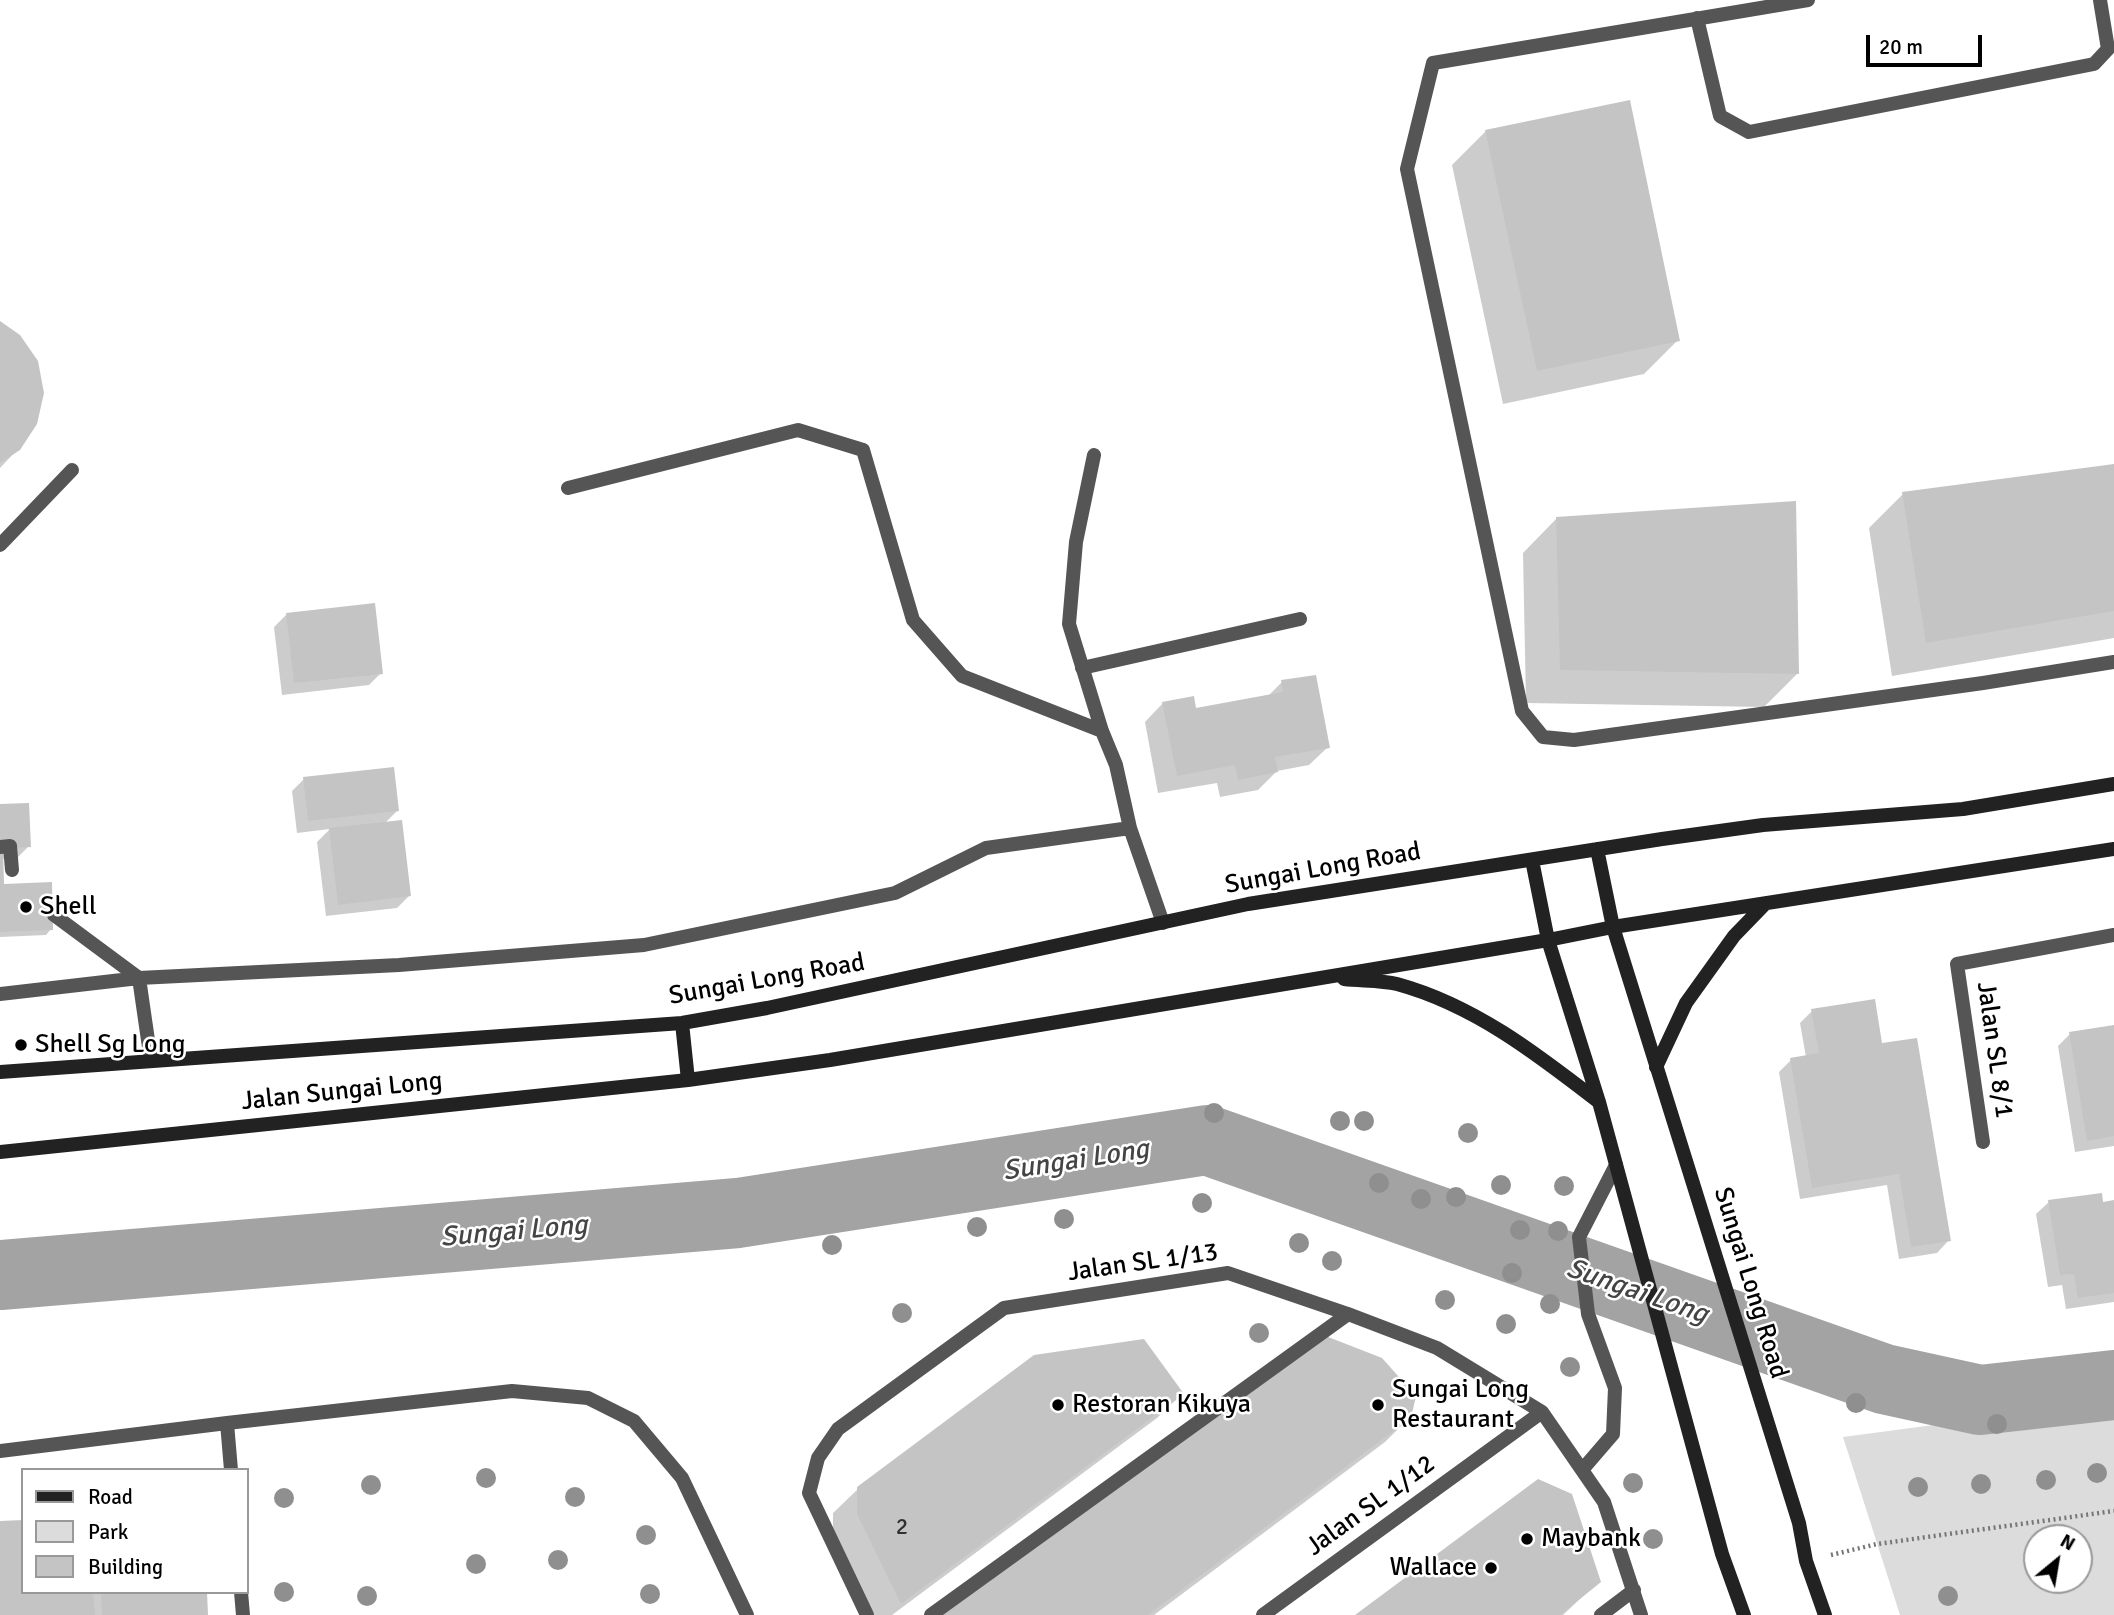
<!DOCTYPE html>
<style>
body{margin:0}
#map{position:relative;width:2114px;height:1615px;overflow:hidden;background:#fff;font-family:Signika,sans-serif}
canvas{display:block}
.legend{position:absolute;left:21px;top:1468px;width:228px;height:126px;box-sizing:border-box;background:#fff;border:2px solid #999;margin:0;padding:9px 12px;list-style:none;font-size:21px;color:#000}
.legend li{display:flex;align-items:center;gap:14px;height:35px}
.legend b{width:35px;border:2px solid #999}
.north{position:absolute;left:2023px;top:1524px;width:70px;height:70px;box-sizing:border-box;background:#fff;border:2px solid #999;border-radius:50%;rotate:30deg;font-size:19px;font-weight:700;line-height:28px;text-align:center;color:#000}
.north::after{content:'';display:block;margin:auto;width:24px;height:32px;background:#000;clip-path:polygon(50% 0,100% 100%,50% 72%,0 100%)}
.scale{position:absolute;left:1866px;top:35px;width:116px;height:32px;box-sizing:border-box;border:4px solid #000;border-top:0;padding-left:9px;font-size:21px;line-height:24px;white-space:nowrap;color:#000;-webkit-text-stroke:5px #fff;paint-order:stroke}
</style>
<div id="map">
<canvas width="2114" height="1615"></canvas>
<ul class="legend">
<li><b style="height:9px;background:#222"></b>Road</li>
<li><b style="height:19px;background:#dcdcdc"></b>Park</li>
<li><b style="height:19px;background:#c4c4c4"></b>Building</li>
</ul>
<div class="north">N</div>
<div class="scale">20 m</div>
</div>
<script>
const ctx = document.querySelector('canvas').getContext('2d');
ctx.lineJoin = 'round';
function fill(path, color) { ctx.fillStyle = color; ctx.fill(path, 'evenodd'); }
function trace(path, color, width, dash) { ctx.strokeStyle = color; ctx.lineWidth = width; ctx.lineCap = dash ? 'butt' : 'round'; ctx.setLineDash(dash || []); ctx.stroke(path); }
function label(font, color, halo, rows, align = 'center') {
  ctx.font = font + ' Signika,sans-serif'; ctx.lineWidth = 5; ctx.setLineDash([]); ctx.textBaseline = 'middle'; ctx.strokeStyle = halo; ctx.fillStyle = color; for (const [text, x, y, turn = 0] of rows) {
    ctx.save(); ctx.translate(x, y); ctx.rotate((+turn || 0) * Math.PI / 180); ctx.textAlign = isNaN(turn) ? turn : align; if (halo) ctx.strokeText(text, 0, 0); ctx.fillText(text, 0, 0); ctx.restore();
  }
}
const green = new Path2D(`
 M 2114,1401 L 2114,1615 L 1900,1615 L 1843,1437 ZM 2037,1538 L 2079,1538 L 2079,1580 L 2037,1580 Z`);
const shadow = new Path2D(`
 M 1486,131 L 1678,340 L 1644,374 L 1503,404 L 1452,165 Z
 M 0,323 L 18,449 L 0,468 Z
 M 2114,466 L 2114,638 L 1892,676 L 1869,528 L 1903,494 Z
 M 1557,518 L 1798,673 L 1764,707 L 1526,703 L 1523,553 Z
 M 286,615 L 381,673 L 369,685 L 282,695 L 274,627 Z
 M 1282,682 L 1328,747 L 1309,765 L 1277,771 L 1258,790 L 1220,797 L 1217,783 L 1158,793 L 1145,722 L 1163,703 L 1195,710 L 1267,697 Z
 M 304,779 L 397,811 L 385,823 L 409,896 L 397,908 L 326,916 L 317,842 L 330,829 L 297,833 L 292,791 Z
 M 0,806 L 29,846 L 17,858 L 1,859 L 2,886 L 51,929 L 46,935 L 0,937 Z
 M 1812,1011 L 1881,1045 L 1949,1240 L 1937,1253 L 1899,1259 L 1887,1185 L 1800,1199 L 1779,1072 L 1791,1060 L 1806,1057 L 1800,1023 Z
 M 2114,1027 L 2114,1146 L 2075,1152 L 2058,1046 L 2070,1034 Z
 M 2049,1202 L 2102,1204 L 2114,1202 L 2114,1302 L 2066,1309 L 2062,1285 L 2048,1287 L 2036,1214 Z
 M 1182,1394 L 1157,1418 L 892,1615 L 871,1615 L 833,1539 L 833,1513 L 858,1489 Z
 M 1410,1417 L 1385,1442 L 1154,1615 L 943,1615 Z
 M 0,1523 L 23,1592 L 205,1592 L 206,1615 L 0,1615 Z
 M 1599,1581 L 1563,1615 L 1356,1615 Z`);
const river = new Path2D(`
 M 0,1275 L 738,1213 L 1207,1140 L 1884,1379 L 1980,1400 L 2114,1385`);
const building = new Path2D(`
 M 1630,100 L 1680,341 L 1537,371 L 1485,130 Z
 M 0,321 L 20,335 L 38,361 L 44,393 L 37,424 L 20,450 L 0,463 Z
 M 2114,464 L 2114,611 L 1926,643 L 1902,492 Z
 M 1796,501 L 1799,674 L 1560,670 L 1556,517 Z
 M 375,603 L 383,674 L 294,683 L 286,613 Z
 M 1316,675 L 1330,748 L 1275,757 L 1278,772 L 1238,780 L 1235,765 L 1177,776 L 1162,702 L 1194,696 L 1196,708 L 1283,692 L 1281,680 Z
 M 394,767 L 399,811 L 308,821 L 303,777 Z
 M 29,803 L 31,847 L 3,848 L 4,884 L 52,882 L 53,930 L 0,932 L 0,804 Z
 M 402,820 L 411,896 L 338,905 L 329,828 Z
 M 1875,999 L 1882,1043 L 1917,1038 L 1951,1241 L 1911,1247 L 1899,1174 L 1812,1188 L 1790,1058 L 1819,1053 L 1811,1009 Z
 M 2114,1025 L 2114,1136 L 2087,1141 L 2069,1032 Z
 M 2102,1193 L 2103,1202 L 2114,1200 L 2114,1293 L 2078,1298 L 2074,1274 L 2060,1275 L 2048,1200 Z
 M 1318,1333 L 1382,1358 L 1416,1396 L 1411,1418 L 1148,1615 L 942,1615 Z
 M 1144,1339 L 1184,1394 L 901,1604 L 857,1514 L 857,1487 L 1034,1355 Z
 M 1538,1479 L 1572,1494 L 1601,1582 L 1560,1615 L 1355,1615 Z
 M 23,1520 L 23,1592 L 93,1592 L 95,1615 L 0,1615 L 0,1521 Z
 M 101,1592 L 207,1592 L 208,1615 L 102,1615 Z`);
const path = new Path2D(`
 M 1831,1555 L 1877,1544 L 2114,1511`);
const lane = new Path2D(`
 M 1808,0 L 1433,63 L 1407,169 L 1522,711 L 1543,737 L 1574,740 L 1983,683 L 2114,662
 M 1697,18 L 1720,116 L 1749,132 L 2094,64 L 2108,49 L 2100,0
 M 1094,455 L 1076,542 L 1069,624 L 1102,731 L 1116,765 L 1130,828 L 1163,923
 M 568,488 L 798,430 L 863,450 L 913,620 L 962,676 L 1102,731
 M 0,545 L 72,470
 M 1082,668 L 1300,619
 M 0,847 L 10,846 L 12,870
 M 54,915 L 139,978 L 399,965 L 644,945 L 895,893 L 986,848 L 1130,828
 M 0,994 L 139,978 L 151,1061
 M 1582,1470 L 1613,1434 L 1615,1388 L 1588,1314 L 1579,1237 L 1616,1165
 M 867,1615 L 809,1493 L 818,1458 L 838,1429 L 1004,1308 L 1228,1273 L 1348,1314 L 1437,1348 L 1542,1412 L 1604,1502 L 1641,1615
 M 931,1615 L 1348,1314
 M 1263,1615 L 1542,1412
 M 1601,1615 L 1634,1590`);
const street = new Path2D(`
 M 1983,1142 L 1957,964 L 2114,935
 M 227,1423 L 231,1470
 M 0,1451 L 227,1423 L 512,1391 L 588,1398 L 634,1421 L 682,1478 L 747,1615
 M 241,1592 L 243,1615`);
const secondary = new Path2D(`
 M 1597,849 L 1613,927 L 1799,1523 L 1806,1561 L 1825,1615
 M 1532,860 L 1548,940 L 1599,1102 L 1722,1554 L 1744,1615
 M 1344,979 C 1361,981 1381,980 1397,984 C 1474,1005 1537,1054 1599,1102
 M 682,1023 L 688,1080
 M 1656,1067 L 1686,1003 L 1734,936 L 1766,903
 M 0,1072 L 682,1023 L 767,1008 L 1248,904 L 1662,839 L 1763,825 L 1963,809 L 2114,784
 M 0,1152 L 688,1080 L 830,1060 L 1548,940 L 1613,927 L 2114,849`);
const trees = [
 [1214,1113],
 [1340,1121],
 [1364,1121],
 [1468,1133],
 [1379,1183],
 [1501,1185],
 [1564,1186],
 [1456,1197],
 [1421,1199],
 [1202,1203],
 [1064,1219],
 [977,1227],
 [1520,1230],
 [1558,1231],
 [1299,1243],
 [832,1245],
 [1332,1261],
 [1512,1273],
 [1445,1300],
 [1550,1304],
 [902,1313],
 [1506,1324],
 [1259,1333],
 [1570,1367],
 [1856,1403],
 [1997,1424],
 [2097,1473],
 [486,1478],
 [2046,1480],
 [1633,1483],
 [1981,1484],
 [371,1485],
 [1918,1487],
 [575,1497],
 [284,1498],
 [646,1535],
 [1653,1539],
 [558,1560],
 [476,1564],
 [284,1592],
 [650,1594],
 [367,1596],
 [1948,1596]
];
const markers = [
 [26,907,7,"#000"],
 [21,1045,7,"#000"],
 [1058,1405,7,"#000"],
 [1378,1405,7,"#000"],
 [1527,1539,7,"#000"],
 [1491,1568,7,"#000"]
];
const numberNames = [
 ["2",902,1528]
];
const streetNames = [
 ["Sungai Long Road",1323,869,-10],
 ["Sungai Long Road",767,980,-10],
 ["Jalan SL 8/1",1994,1050,82],
 ["Jalan Sungai Long",342,1092,-6],
 ["Jalan SL 1/13",1143,1263,-8],
 ["Sungai Long Road",1750,1283,73],
 ["Jalan SL 1/12",1371,1506,-36]
];
const poiNames = [
 ["Shell",40,907],
 ["Shell Sg Long",35,1045],
 ["Sungai Long",1392,1390],
 ["Restaurant",1392,1420],
 ["Restoran Kikuya",1072,1405],
 ["Maybank",1541,1539],
 ["Wallace",1477,1568,"right"]
];
const waterNames = [
 ["Sungai Long",1076,1161,-9],
 ["Sungai Long",514,1232,-5],
 ["Sungai Long",1637,1292,19]
];
fill(green, '#dcdcdc');
fill(shadow, '#0003');
trace(river, '#a3a3a3', 70);
fill(building, '#c4c4c4');
trace(path, '#777', 4.5, [2, 3.5]);
trace(lane, '#555', 14);
trace(street, '#555', 14);
trace(secondary, '#222', 14);
ctx.fillStyle = '#8f8f8f';
for (const [x, y] of trees) { ctx.beginPath(); ctx.arc(x, y, 10, 0, 2 * Math.PI); ctx.fill(); }
for (const [x, y, r, color] of markers) { const dot = new Path2D(); dot.arc(x, y, r, 0, 2 * Math.PI); ctx.fillStyle = color; ctx.fill(dot); trace(dot, '#fff', 2.5); }
label('23px', '#313131', null, numberNames);
label('26px', '#000', '#fff', streetNames);
label('26px', '#000', '#fff', poiNames, 'left');
label('italic 28px', '#444', '#fff', waterNames);
</script>
